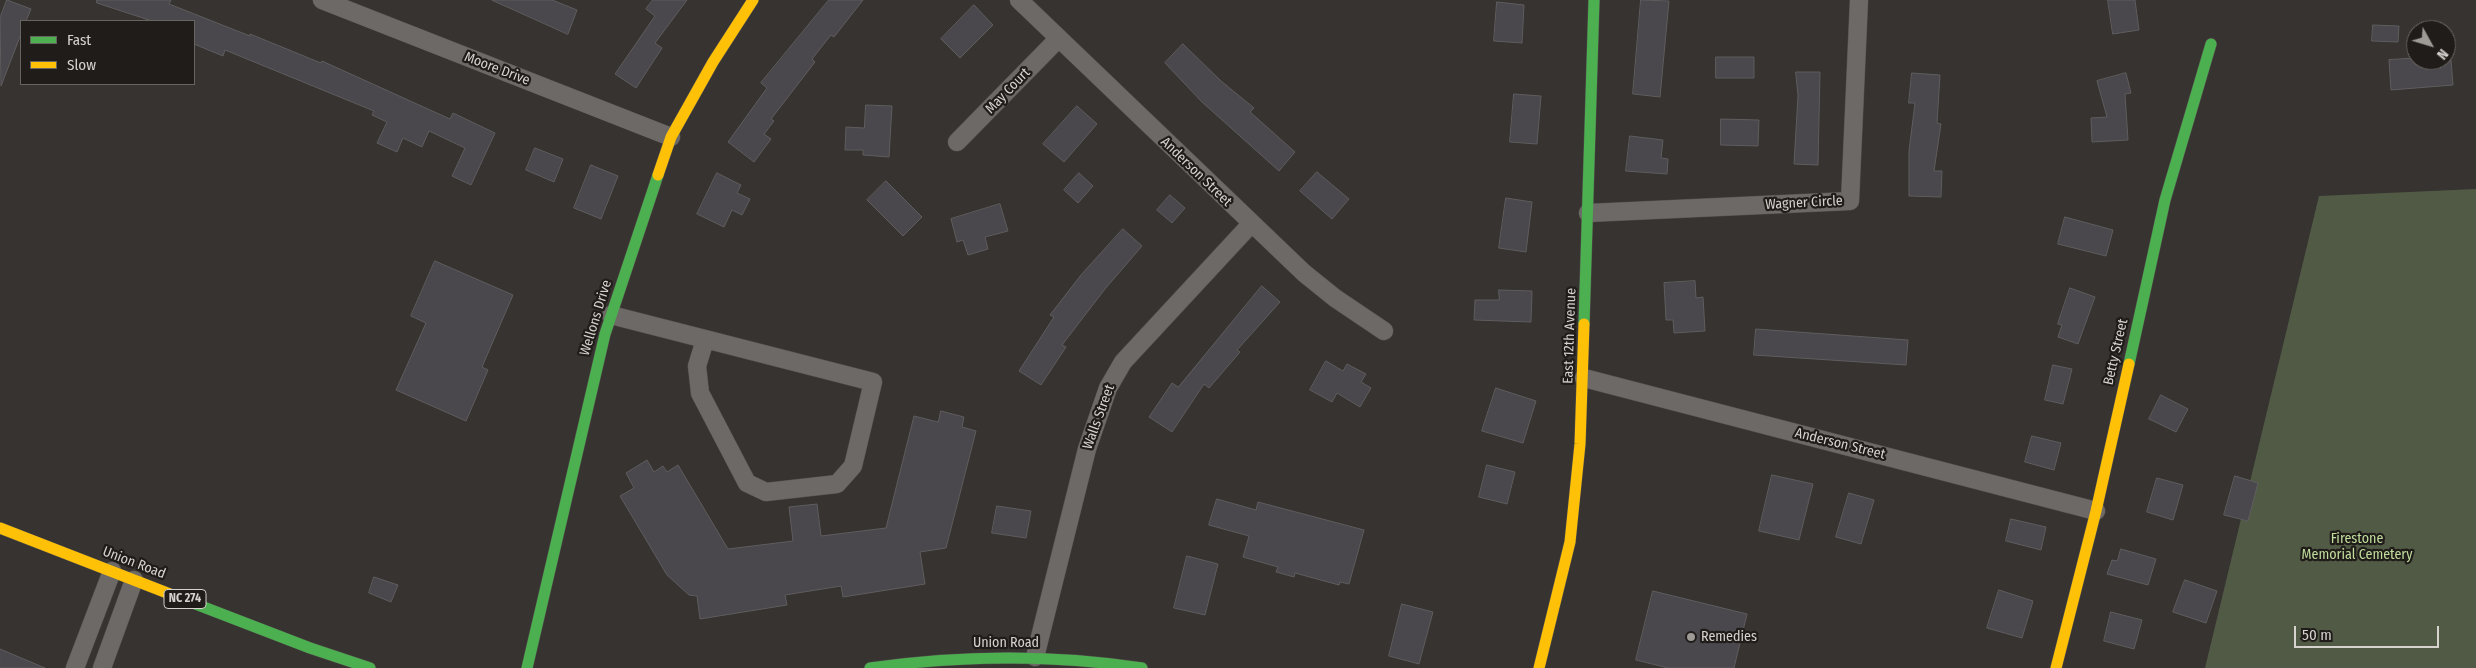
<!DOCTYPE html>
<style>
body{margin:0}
#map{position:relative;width:2476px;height:668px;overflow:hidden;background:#363330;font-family:"Fira Sans Condensed",sans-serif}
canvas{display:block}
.legend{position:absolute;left:20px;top:20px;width:175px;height:65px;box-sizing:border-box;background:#1f1c19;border:1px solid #686561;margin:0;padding:6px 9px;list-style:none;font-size:15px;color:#d6d2cd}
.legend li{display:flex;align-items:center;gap:10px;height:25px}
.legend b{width:25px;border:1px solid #686561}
.north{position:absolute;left:2406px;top:20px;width:50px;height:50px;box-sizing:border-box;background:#1f1c19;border:1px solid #686561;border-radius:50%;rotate:129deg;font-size:14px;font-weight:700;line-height:20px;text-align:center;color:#d6d2cd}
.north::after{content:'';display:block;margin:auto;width:18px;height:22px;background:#9e9a96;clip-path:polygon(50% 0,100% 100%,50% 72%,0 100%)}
.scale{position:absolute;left:2294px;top:626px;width:145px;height:22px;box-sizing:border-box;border:2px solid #d6d2cd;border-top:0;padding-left:6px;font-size:15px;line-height:18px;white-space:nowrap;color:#d6d2cd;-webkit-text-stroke:4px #1f1c19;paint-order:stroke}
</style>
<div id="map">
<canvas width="2476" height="668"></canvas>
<ul class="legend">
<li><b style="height:6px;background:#4caf50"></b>Fast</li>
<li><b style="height:6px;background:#ffc107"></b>Slow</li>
</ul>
<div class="north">N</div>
<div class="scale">50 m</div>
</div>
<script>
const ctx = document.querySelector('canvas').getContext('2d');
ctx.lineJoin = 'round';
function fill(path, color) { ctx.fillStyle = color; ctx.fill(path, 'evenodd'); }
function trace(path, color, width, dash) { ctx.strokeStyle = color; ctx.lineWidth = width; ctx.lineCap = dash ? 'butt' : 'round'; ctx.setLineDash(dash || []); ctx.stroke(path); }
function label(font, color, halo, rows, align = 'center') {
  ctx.font = font + ' "Fira Sans Condensed",sans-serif'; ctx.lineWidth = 4.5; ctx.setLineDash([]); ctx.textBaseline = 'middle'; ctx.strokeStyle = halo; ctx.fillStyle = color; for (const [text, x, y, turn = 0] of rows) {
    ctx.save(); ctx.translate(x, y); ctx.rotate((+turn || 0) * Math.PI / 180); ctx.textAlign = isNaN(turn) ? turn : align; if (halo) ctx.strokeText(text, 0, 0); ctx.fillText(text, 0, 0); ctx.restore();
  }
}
const green = new Path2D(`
 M 2476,189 L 2476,668 L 2205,668 L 2319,196 Z`);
const building = new Path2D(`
 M 7,0 L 31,9 L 26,21 L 21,21 L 21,34 L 1,86 L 0,18 Z
 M 97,0 L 171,0 L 169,4 L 250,36 L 250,34 L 321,63 L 322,61 L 450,119 L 453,113 L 495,133 L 471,185 L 452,176 L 465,148 L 429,131 L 422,147 L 403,138 L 397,152 L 377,143 L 387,122 L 372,115 L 374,111 L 225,50 L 223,56 L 194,44 L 194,21 L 152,21 L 97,3 Z
 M 492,0 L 552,0 L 577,10 L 568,34 Z
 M 653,0 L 687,0 L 655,43 L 662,48 L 636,88 L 615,74 L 655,16 L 646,9 Z
 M 829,0 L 863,0 L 834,37 L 831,35 L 812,59 L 815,62 L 771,119 L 774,121 L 764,134 L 771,139 L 754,162 L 728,142 L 767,88 L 761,83 Z
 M 1641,0 L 1669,1 L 1660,97 L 1633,94 Z
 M 2108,0 L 2135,0 L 2139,30 L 2113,34 Z
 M 1497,2 L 1524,5 L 1522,43 L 1494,41 Z
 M 974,5 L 993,25 L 960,58 L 941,39 Z
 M 2373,25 L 2399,26 L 2398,42 L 2372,41 Z
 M 1183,44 L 1221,81 L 1254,108 L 1250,112 L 1295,152 L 1279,171 L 1202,102 L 1165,63 Z
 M 1716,57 L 1754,57 L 1754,78 L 1716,78 Z
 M 2416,58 L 2451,60 L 2453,85 L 2391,90 L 2389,60 Z
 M 1796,72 L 1820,72 L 1818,165 L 1794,164 L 1798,96 Z
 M 1912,73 L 1940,75 L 1937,123 L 1941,124 L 1934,171 L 1942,171 L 1941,197 L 1909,196 L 1909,151 L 1915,103 L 1909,103 Z
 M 2126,73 L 2131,93 L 2125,94 L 2128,140 L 2092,142 L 2091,118 L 2107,117 L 2097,81 Z
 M 1514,94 L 1541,96 L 1537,144 L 1510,142 Z
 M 866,105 L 892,106 L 889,157 L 863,155 L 863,150 L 845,150 L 846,127 L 864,128 Z
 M 1077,106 L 1097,124 L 1064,162 L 1043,144 Z
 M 1721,119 L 1759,120 L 1758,146 L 1721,145 Z
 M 1630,136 L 1663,140 L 1661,158 L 1668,159 L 1667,174 L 1626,171 Z
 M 535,148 L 563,159 L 554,182 L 526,170 Z
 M 591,165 L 618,176 L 601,219 L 574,208 Z
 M 1317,172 L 1349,199 L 1332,219 L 1300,191 Z
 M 717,173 L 741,185 L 737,193 L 750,199 L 742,215 L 732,210 L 724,227 L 697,214 Z
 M 1079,173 L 1093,186 L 1078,203 L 1064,190 Z
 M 886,181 L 922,217 L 903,236 L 867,200 Z
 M 1170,195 L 1185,208 L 1172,223 L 1157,210 Z
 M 1506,198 L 1532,202 L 1526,252 L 1499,248 Z
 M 1000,204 L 1008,231 L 985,237 L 988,249 L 968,255 L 963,240 L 957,242 L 951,219 Z
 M 2065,217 L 2113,230 L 2106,256 L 2058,244 Z
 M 1123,229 L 1142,246 L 1105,289 L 1062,345 L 1066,347 L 1041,385 L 1019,371 L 1054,317 L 1050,315 L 1081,275 Z
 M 435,261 L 513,295 L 482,367 L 488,370 L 466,421 L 396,390 L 426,323 L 411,316 Z
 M 1695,281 L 1696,298 L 1703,297 L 1705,331 L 1674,333 L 1673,320 L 1666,320 L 1664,283 Z
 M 1262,286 L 1280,302 L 1237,350 L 1240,352 L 1209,388 L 1204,384 L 1172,432 L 1149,417 L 1172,383 L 1178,387 Z
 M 2070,288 L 2095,297 L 2078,344 L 2058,337 L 2062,325 L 2058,324 Z
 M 1499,290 L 1532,291 L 1531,322 L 1474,320 L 1475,300 L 1499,300 Z
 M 1756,329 L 1908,340 L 1906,365 L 1754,355 Z
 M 1326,361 L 1343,371 L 1347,364 L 1366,374 L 1361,382 L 1371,388 L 1360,407 L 1337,393 L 1332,402 L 1310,390 Z
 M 2053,365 L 2072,369 L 2063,404 L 2045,400 Z
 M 1496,388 L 1536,401 L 1523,443 L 1482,431 Z
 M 2161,395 L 2188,409 L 2176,432 L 2149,419 Z
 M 941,411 L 964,417 L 962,427 L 976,431 L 946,548 L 920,552 L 925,584 L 843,597 L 841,586 L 785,595 L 787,605 L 700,619 L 697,596 L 689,595 L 667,575 L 620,496 L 634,488 L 626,473 L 647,460 L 654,472 L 663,466 L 667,472 L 678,465 L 728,549 L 793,541 L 789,507 L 817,504 L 821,536 L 886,528 L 914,416 L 938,422 Z
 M 2032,436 L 2061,443 L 2054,470 L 2025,462 Z
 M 1487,465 L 1515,472 L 1507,504 L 1479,497 Z
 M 1772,475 L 1813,484 L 1799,540 L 1759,531 Z
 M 2235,476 L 2258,483 L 2248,521 L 2224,515 Z
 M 2157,478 L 2183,485 L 2173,520 L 2147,512 Z
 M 1849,493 L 1874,500 L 1861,544 L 1836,537 Z
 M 1217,499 L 1256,510 L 1258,502 L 1364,530 L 1349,584 L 1340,582 L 1339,585 L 1295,573 L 1294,577 L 1276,572 L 1278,567 L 1243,557 L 1249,536 L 1209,525 Z
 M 997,506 L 1031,511 L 1026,538 L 992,533 Z
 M 2011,519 L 2046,527 L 2041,550 L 2006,541 Z
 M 2121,549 L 2156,559 L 2148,585 L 2107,574 L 2112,560 L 2117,561 Z
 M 1187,556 L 1218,564 L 1205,615 L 1174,608 Z
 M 374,577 L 398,585 L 391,602 L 369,593 Z
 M 2185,580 L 2217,591 L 2206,623 L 2173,612 Z
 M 1999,590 L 2033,601 L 2022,638 L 1987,628 Z
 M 1653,591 L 1747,614 L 1734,668 L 1668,668 L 1636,660 Z
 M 1402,604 L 1433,612 L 1419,664 L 1389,656 Z
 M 2111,612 L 2142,620 L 2134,649 L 2104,641 Z
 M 0,649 L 45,668 L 0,668 Z`);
const street = new Path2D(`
 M 322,0 L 671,137
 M 1019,0 L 1304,273 L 1335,298 L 1384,331
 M 957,142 L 1058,39
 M 1588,213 L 1850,201 L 1859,0
 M 611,315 L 873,382 L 853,466 L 837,484 L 766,492 L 747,483 L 700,393 L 697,366 L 705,340
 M 1584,378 L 2096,511
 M 1035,657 L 1087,449 L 1108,388 L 1123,362 L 1251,224
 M 75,668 L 112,571
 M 102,668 L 134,580`);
const fast = new Path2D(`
 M 1584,324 L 1594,0
 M 2129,364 L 2165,200 L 2211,44
 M 193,603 L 310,648 L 370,668
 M 527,668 L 605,334 L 658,175
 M 870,668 C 961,655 1051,654 1142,668`);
const slow = new Path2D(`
 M 658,175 L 671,137 L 713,62 L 753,0
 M 0,528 L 193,603
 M 1539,668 L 1570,542 L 1580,444 L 1584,324
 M 2056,668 L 2096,511 L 2129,364`);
const markers = [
 [1691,637,5,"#9e9a96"]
];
const shields = [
 [185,599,42]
];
const shieldNames = [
 ["NC 274",185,599]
];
const streetNames = [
 ["Moore Drive",497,69,21],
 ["May Court",1008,91,-46],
 ["Anderson Street",1196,172,44],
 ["Wagner Circle",1804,203,-3],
 ["Wellons Drive",596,318,-73],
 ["East 12th Avenue",1570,336,-88],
 ["Betty Street",2116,352,-77],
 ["Walls Street",1099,417,-70],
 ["Anderson Street",1840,444,14],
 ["Union Road",134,563,21],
 ["Union Road",1006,643]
];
const parkNames = [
 ["Firestone",2357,539],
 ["Memorial Cemetery",2357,555]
];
const poiNames = [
 ["Remedies",1701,637]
];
fill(green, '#515a45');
fill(building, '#4a474d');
trace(building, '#5f5d5e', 1);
trace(street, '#524f4c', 19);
trace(fast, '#524f4c', 12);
trace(slow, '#524f4c', 12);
trace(street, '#6c6966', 18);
trace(fast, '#4caf50', 11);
trace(slow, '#ffc107', 11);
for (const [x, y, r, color] of markers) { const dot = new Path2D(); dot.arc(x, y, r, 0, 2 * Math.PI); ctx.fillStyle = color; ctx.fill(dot); trace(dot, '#1f1c19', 2); }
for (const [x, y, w] of shields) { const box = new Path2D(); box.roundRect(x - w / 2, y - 9.5, w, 19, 4); ctx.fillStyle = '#1f1c19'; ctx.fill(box); trace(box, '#d6d2cd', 1); }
label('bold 12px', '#d6d2cd', null, shieldNames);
label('14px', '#d6d2cd', '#1f1c19', streetNames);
label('14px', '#c0dd9d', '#1f1c19', parkNames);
label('14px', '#d6d2cd', '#1f1c19', poiNames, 'left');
</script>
